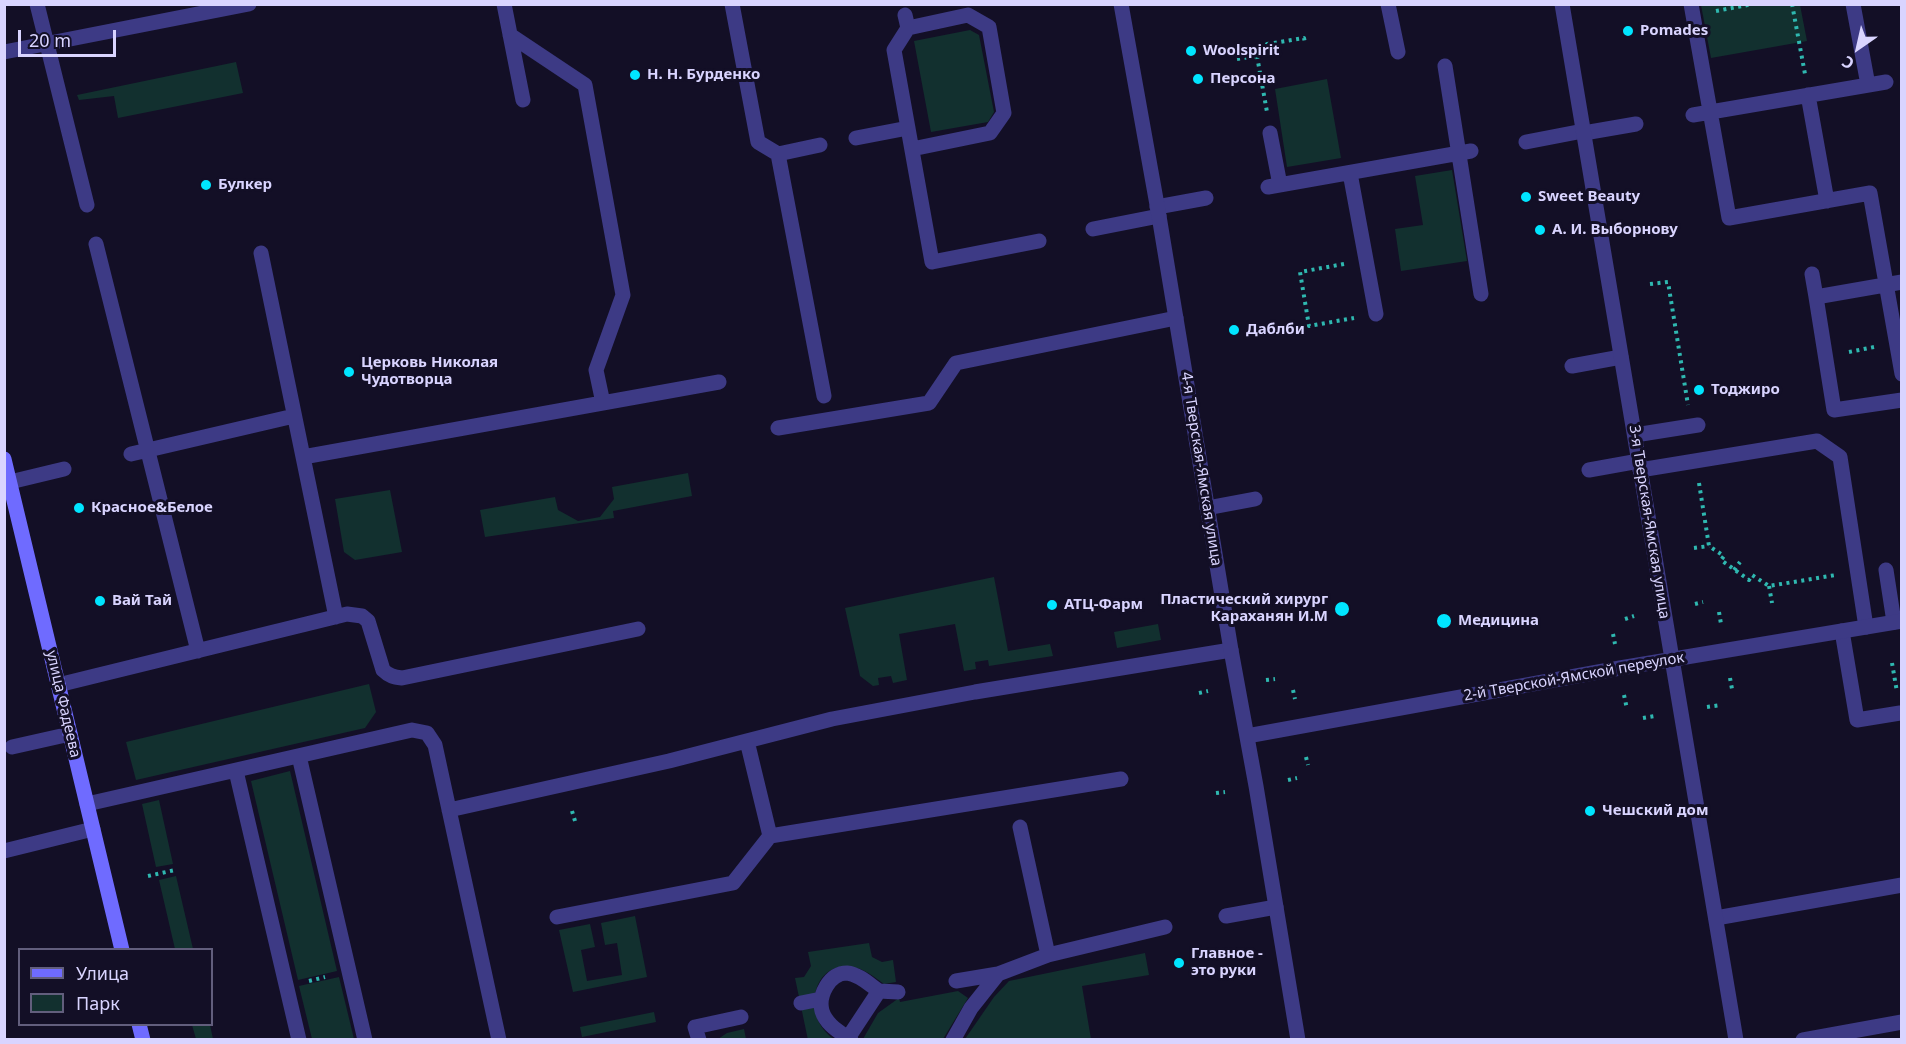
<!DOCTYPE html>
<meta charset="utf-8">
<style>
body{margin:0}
#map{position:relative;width:1906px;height:1044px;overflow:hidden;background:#130f26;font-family:"Noto Sans",sans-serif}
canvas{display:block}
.frame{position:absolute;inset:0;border:6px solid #d9d4ff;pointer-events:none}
.legend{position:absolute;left:18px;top:948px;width:195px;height:78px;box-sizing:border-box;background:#130f26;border:2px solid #625e7d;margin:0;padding:8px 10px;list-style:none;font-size:18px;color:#d9d4ff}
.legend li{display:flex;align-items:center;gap:12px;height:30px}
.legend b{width:30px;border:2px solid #625e7d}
.north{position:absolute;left:1828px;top:18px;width:60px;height:60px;-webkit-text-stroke:4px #130f26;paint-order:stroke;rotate:214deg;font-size:16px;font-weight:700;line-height:24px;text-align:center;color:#d9d4ff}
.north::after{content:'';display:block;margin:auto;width:21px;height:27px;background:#d9d4ff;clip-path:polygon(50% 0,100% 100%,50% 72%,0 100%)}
.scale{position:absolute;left:18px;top:30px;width:98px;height:27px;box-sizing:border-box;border:3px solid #d9d4ff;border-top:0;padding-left:8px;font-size:18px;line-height:21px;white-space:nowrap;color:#d9d4ff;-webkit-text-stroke:4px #130f26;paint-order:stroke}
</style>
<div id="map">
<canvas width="1906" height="1044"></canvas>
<div class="frame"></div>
<ul class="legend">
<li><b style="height:8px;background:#6f6bff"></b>Улица</li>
<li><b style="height:16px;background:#12302f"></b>Парк</li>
</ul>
<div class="north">С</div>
<div class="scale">20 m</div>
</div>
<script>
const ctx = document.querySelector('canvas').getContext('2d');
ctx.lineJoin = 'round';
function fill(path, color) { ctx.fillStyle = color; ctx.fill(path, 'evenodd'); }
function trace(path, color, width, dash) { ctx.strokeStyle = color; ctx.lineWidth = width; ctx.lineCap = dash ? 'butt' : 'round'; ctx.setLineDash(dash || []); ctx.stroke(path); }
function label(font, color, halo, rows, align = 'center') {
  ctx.font = font + ' "Noto Sans",sans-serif'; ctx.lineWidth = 6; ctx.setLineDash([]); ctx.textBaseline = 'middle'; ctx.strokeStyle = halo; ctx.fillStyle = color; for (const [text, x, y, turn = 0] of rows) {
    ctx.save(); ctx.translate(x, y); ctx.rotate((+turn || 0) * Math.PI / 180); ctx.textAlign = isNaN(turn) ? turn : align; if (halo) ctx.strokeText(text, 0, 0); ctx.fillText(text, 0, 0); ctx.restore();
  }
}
const green = new Path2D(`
 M 1701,5 L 1800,5 L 1807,41 L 1711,58 Z
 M 970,30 L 979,35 L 994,112 L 988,122 L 931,132 L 914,41 Z
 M 236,62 L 243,93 L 118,118 L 114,96 L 79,100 L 77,95 Z
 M 1327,79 L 1341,158 L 1287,167 L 1275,89 Z
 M 1452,170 L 1467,261 L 1401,271 L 1395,229 L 1423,225 L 1415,176 Z
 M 688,473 L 692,496 L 613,511 L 614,518 L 485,537 L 480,510 L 555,497 L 558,510 L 578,521 L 600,517 L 614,499 L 612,487 Z
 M 390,490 L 402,552 L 355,560 L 344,552 L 335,499 Z
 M 994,577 L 1008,651 L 1050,644 L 1053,656 L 989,666 L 988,660 L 975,662 L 976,669 L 964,671 L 955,624 L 899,634 L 907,680 L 893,683 L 891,676 L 878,678 L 879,685 L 873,686 L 860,676 L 845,608 Z
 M 1158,624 L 1161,640 L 1117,648 L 1114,632 Z
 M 369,684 L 376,712 L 365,728 L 136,780 L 126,742 Z
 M 290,771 L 337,971 L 298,980 L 251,781 Z
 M 159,800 L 173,864 L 156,867 L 142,804 Z
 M 176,876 L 193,949 L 175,949 L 159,880 Z
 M 635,916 L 647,977 L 573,992 L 559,930 L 590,924 L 595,947 L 581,950 L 587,981 L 622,975 L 617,943 L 605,945 L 601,923 Z
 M 869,943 L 872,957 L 882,962 L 893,960 L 896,982 L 884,984 C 874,977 864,968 851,967 C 812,961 801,1017 834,1039 L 808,1040 L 795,978 L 804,977 L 811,966 L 808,952 Z
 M 1145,953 L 1149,975 L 1082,986 L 1091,1039 L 965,1039 L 994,997 L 1009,981 Z
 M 339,977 L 354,1039 L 312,1039 L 299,986 Z
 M 958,991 L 968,998 L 943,1039 L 863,1039 L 878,1013 L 899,998 L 900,1002 Z
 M 654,1012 L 656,1022 L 582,1037 L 580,1027 Z
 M 192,1025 L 210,1025 L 213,1039 L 196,1039 Z
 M 744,1029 L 746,1039 L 718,1039 L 727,1033 Z`);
const path = new Path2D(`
 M 1792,4 L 1805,74
 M 1716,11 L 1753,4
 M 1257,56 L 1267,112
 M 1237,59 L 1263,55 L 1267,44 L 1304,38 L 1305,43
 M 1344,264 L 1300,272 L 1309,326 L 1354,318
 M 1650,284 L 1668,282 L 1688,405
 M 1849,352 L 1874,347
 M 1699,483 L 1709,546 L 1724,556 L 1721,560 L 1749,580 L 1752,575 L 1769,586 L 1836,575
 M 1694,548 L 1709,546
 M 1734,570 L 1740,562
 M 1769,586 L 1772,603
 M 1695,604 L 1703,602
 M 1719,612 L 1721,624
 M 1625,619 L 1634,616
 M 1613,634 L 1615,644
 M 1892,663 L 1897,692
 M 1730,678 L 1732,689
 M 1266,680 L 1275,679
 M 1293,690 L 1295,699
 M 1199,693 L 1208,691
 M 1624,695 L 1627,709
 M 1707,707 L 1721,705
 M 1643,718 L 1655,716
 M 1306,757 L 1308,765
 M 1288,780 L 1297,778
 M 1216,793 L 1225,792
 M 572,811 L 575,821
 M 148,876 L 175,870
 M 309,981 L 325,977`);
const lane = new Path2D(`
 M 37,4 L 87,205
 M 504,4 L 523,100
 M 732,4 L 758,142 L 778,154 L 820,145
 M 1388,4 L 1398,52
 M 1691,4 L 1729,218 L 1870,193 L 1902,374
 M 1853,4 L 1868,85
 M 905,15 L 908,28 L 894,50 L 932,262 L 1039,241
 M 908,28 L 968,15 L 989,27 L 1004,113 L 990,133 L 912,149
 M 510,35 L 585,85 L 623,295 L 596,370 L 603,403
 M 1445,66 L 1481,294
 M 1808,95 L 1827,201
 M 1693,115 L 1886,82
 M 1270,133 L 1280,185
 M 1584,133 L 1636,124
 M 856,138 L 908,128
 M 1526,142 L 1583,131
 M 778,154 L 824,396
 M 1350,173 L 1376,314
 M 1268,187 L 1471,151
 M 1157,207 L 1206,198
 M 1093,229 L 1159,216
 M 96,244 L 198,651
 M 261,253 L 336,617
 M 1812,274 L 1816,297
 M 1902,282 L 1816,297 L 1834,410 L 1902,400
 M 1572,366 L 1621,357
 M 778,428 L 929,403 L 956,363 L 1176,318
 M 1635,435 L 1698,425
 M 131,454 L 294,416
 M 303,457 L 719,382
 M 1589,470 L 1639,461
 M 1640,470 L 1817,441 L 1840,457 L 1866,627
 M 10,482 L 64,469
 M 1207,508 L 1255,499
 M 1886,570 L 1894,622
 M 1842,631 L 1857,720 L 1900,713
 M 58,685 L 347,614 L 362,616 L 368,621 L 383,670 C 389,676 394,677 402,678 L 638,629
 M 747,741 L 770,836 L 1121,779
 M 12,747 L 70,734
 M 299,756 L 365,1040
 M 236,771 L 299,1040
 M 87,804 L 412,730 L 427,733 L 435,745 L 499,1040
 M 449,810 L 669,761 L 832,719 L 975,692 L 1231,650
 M 1020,827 L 1048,955
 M 4,851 L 93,829
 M 1226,916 L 1276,907
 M 557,917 L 733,883 L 770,836
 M 1716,918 L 1902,885
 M 956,981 L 998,974
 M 801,1003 L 821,999
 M 848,1038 C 838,1031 826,1024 822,1011 C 818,996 829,973 847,973 C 859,974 870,985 879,991
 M 699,1040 L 695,1027 L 741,1017
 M 851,1040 L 848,1038 L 879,991 L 898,992
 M 953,1040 L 971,1008 L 998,974 L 1048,955 L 1165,927
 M 1803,1040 L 1902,1022`);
const street = new Path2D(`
 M 1121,4 L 1159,216 L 1231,650 L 1256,786 L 1298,1040
 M 1562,4 L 1736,1040
 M 4,52 L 249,4
 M 1247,736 L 1620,668 L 1902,621`);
const secondary = new Path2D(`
 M 4,459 L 122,950
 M 139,1024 L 143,1040`);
const markers = [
 [1628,31,6,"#00e5ff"],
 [1191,51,6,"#00e5ff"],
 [635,75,6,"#00e5ff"],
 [1198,79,6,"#00e5ff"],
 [206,185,6,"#00e5ff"],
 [1526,197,6,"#00e5ff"],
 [1540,230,6,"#00e5ff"],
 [1234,330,6,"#00e5ff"],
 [349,372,6,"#00e5ff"],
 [1699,390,6,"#00e5ff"],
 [79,508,6,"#00e5ff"],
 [100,601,6,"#00e5ff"],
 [1052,605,6,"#00e5ff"],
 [1342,609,8,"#00e5ff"],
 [1444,621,8,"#00e5ff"],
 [1590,811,6,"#00e5ff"],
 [1179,963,6,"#00e5ff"]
];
const poiNames = [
 ["Pomades",1640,31],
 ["Woolspirit",1203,51],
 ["Н. Н. Бурденко",647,75],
 ["Персона",1210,79],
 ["Булкер",218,185],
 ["Sweet Beauty",1538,197],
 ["А. И. Выборнову",1552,230],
 ["Даблби",1246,330],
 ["Церковь Николая",361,363],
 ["Чудотворца",361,380],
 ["Тоджиро",1711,390],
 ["Красное&Белое",91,508],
 ["Пластический хирург",1328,600,"right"],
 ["Караханян И.М",1328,617,"right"],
 ["Вай Тай",112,601],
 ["АТЦ-Фарм",1064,605],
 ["Медицина",1458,621],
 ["Чешский дом",1602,811],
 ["Главное -",1191,954],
 ["это руки",1191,971]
];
const streetNames = [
 ["4-я Тверская-Ямская улица",1201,469,81],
 ["3-я Тверская-Ямская улица",1649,522,81],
 ["2-й Тверской-Ямской переулок",1574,677,-10],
 ["улица Фадеева",63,704,77]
];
fill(green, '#12302f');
trace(path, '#2fb8b0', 4, [3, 4.5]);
trace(lane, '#3d3a85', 15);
trace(street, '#3d3a85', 15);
trace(secondary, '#6f6bff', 15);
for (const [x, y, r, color] of markers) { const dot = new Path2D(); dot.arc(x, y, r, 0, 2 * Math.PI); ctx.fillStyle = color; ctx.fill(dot); trace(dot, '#130f26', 2); }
label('bold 15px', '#d9d4ff', '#130f26', poiNames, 'left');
label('15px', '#d9d4ff', '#130f26', streetNames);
</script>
